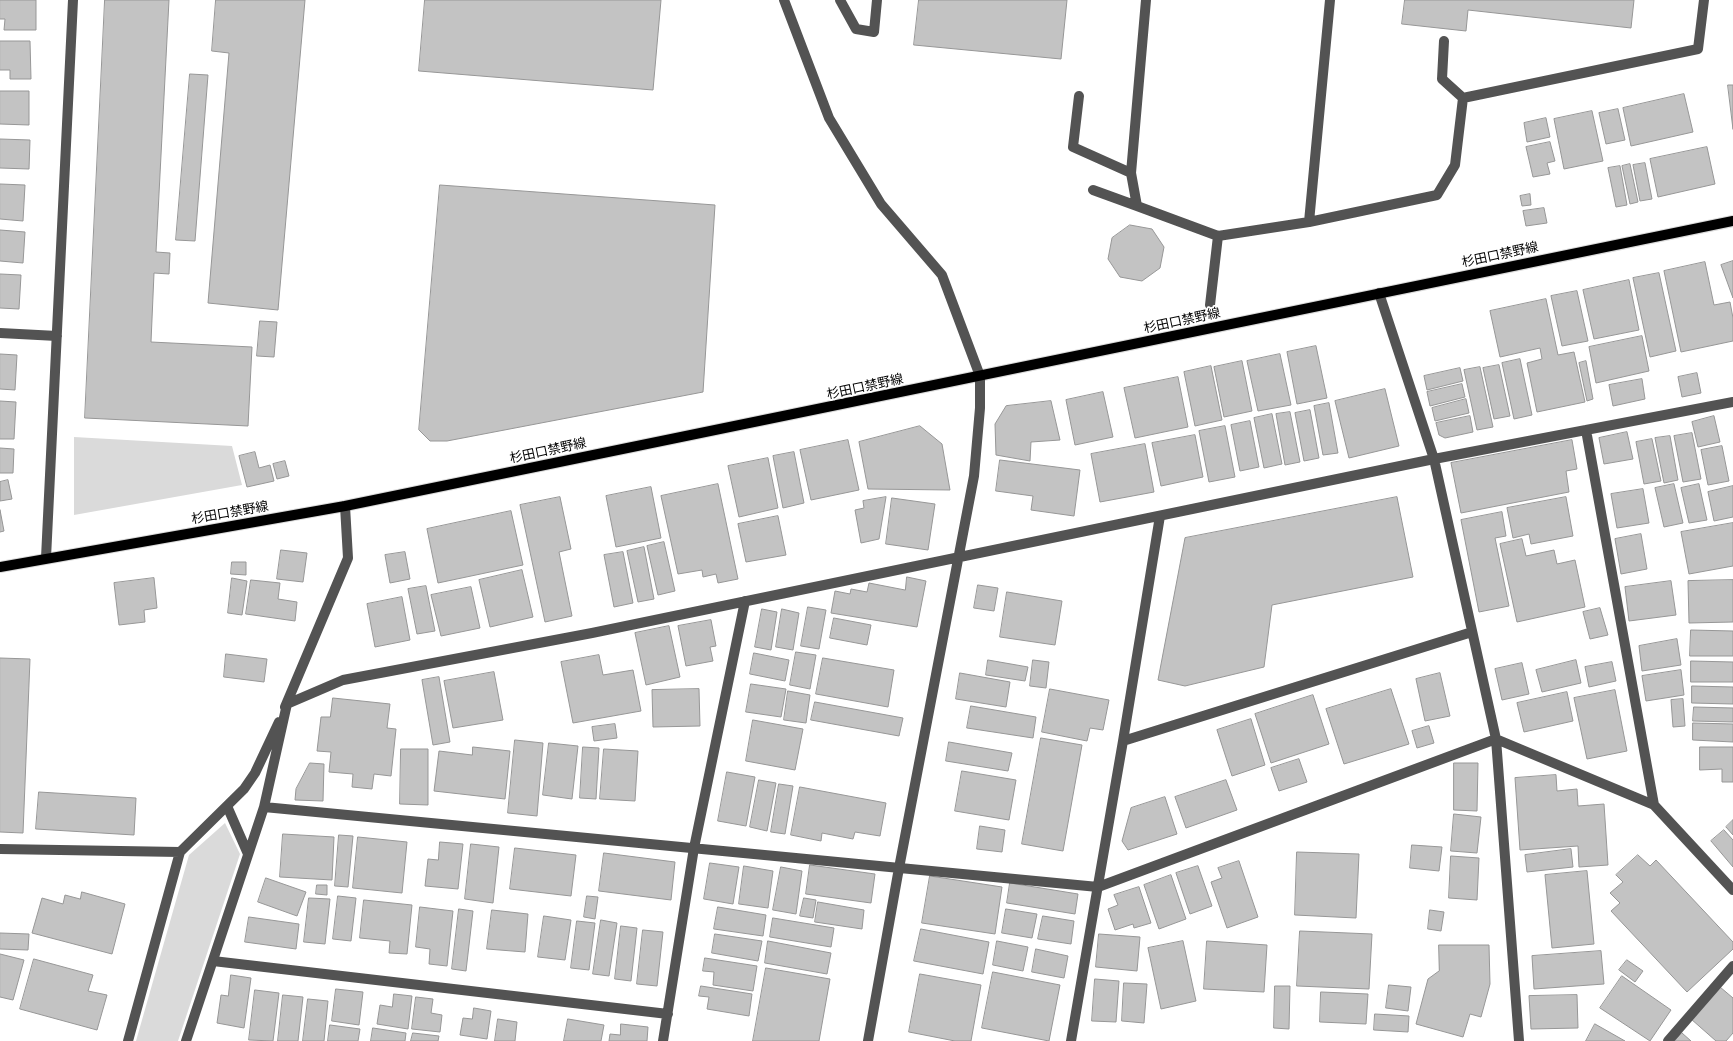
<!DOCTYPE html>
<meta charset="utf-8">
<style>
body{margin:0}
canvas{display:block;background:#fff}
</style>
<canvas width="1733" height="1041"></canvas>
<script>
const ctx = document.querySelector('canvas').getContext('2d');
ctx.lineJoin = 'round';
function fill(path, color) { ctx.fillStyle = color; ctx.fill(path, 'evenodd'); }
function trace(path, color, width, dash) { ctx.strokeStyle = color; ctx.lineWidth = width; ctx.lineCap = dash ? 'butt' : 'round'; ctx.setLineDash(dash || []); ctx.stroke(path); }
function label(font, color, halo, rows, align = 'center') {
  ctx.font = font + ' Cabin,"Noto Sans JP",sans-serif'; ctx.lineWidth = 3.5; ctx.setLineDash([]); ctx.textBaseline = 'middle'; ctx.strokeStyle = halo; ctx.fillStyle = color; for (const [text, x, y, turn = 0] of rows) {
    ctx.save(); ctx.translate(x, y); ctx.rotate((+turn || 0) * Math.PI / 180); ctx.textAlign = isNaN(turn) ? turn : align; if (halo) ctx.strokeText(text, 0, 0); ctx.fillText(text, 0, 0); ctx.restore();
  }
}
const green = new Path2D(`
 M 74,437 L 232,446 L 242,485 L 74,515 Z
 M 225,823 L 240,854 L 178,1041 L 136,1041 L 189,855 Z`);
const building = new Path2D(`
 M 0,0 L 36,0 L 36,30 L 4,30 L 5,19 L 0,19 Z
 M 105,0 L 169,0 L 156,252 L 170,253 L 169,274 L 154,273 L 151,342 L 252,347 L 248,426 L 85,418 Z
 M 216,0 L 305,0 L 278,310 L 208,303 L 229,53 L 212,51 Z
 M 425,0 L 661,0 L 653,90 L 419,71 Z
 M 919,0 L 1067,0 L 1061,59 L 914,45 Z
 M 1405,0 L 1634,0 L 1631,28 L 1468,10 L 1466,31 L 1402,24 Z
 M 0,41 L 30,41 L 31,79 L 10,79 L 10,70 L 0,70 Z
 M 190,74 L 208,75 L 195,241 L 176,240 Z
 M 1728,85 L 1733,85 L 1733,129 Z
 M 0,91 L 29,91 L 29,125 L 0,124 Z
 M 1684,94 L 1693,132 L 1631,146 L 1623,108 Z
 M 1618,109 L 1625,140 L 1606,144 L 1599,113 Z
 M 1592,111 L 1603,161 L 1564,169 L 1554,119 Z
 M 1546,118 L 1550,137 L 1527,142 L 1524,123 Z
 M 0,139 L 30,140 L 29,169 L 0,168 Z
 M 1550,142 L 1555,161 L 1547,163 L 1550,174 L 1533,177 L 1526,147 Z
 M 1707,147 L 1715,184 L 1658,197 L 1650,159 Z
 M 1645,163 L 1652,199 L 1640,201 L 1633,165 Z
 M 1630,164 L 1638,202 L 1630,204 L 1622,166 Z
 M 1620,166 L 1627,205 L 1616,207 L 1608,168 Z
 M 0,184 L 25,185 L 23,221 L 0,219 Z
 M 440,185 L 715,205 L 703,392 L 447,441 L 430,441 L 419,430 Z
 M 1530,194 L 1531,205 L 1522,206 L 1520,196 Z
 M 1544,208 L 1547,223 L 1526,226 L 1523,211 Z
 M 1130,225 L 1152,229 L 1164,247 L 1160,268 L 1142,281 L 1120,277 L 1108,259 L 1112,238 Z
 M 0,230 L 25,232 L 23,263 L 0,261 Z
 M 1733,261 L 1733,298 L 1721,265 Z
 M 1705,262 L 1714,305 L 1730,302 L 1733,318 L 1733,341 L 1681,352 L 1664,271 Z
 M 1659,273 L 1676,351 L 1650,357 L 1633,278 Z
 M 0,274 L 21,275 L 19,309 L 0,308 Z
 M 1629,280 L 1639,330 L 1594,339 L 1583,290 Z
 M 1577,291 L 1588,341 L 1562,346 L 1551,296 Z
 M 1546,299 L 1558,355 L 1574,352 L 1585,402 L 1537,412 L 1527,363 L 1542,359 L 1540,348 L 1500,357 L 1490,311 Z
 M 260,321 L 277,322 L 274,357 L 257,356 Z
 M 1642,336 L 1649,371 L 1596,383 L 1589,347 Z
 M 1316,346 L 1327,398 L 1297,404 L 1287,352 Z
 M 0,354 L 17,355 L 15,390 L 0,389 Z
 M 1280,354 L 1291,405 L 1258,411 L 1247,361 Z
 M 1520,359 L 1532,415 L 1514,419 L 1502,363 Z
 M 1242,361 L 1252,411 L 1224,417 L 1214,367 Z
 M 1586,361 L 1593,399 L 1587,401 L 1579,363 Z
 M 1499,365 L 1510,416 L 1494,419 L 1483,368 Z
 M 1211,366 L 1222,420 L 1195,426 L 1184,372 Z
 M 1480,367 L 1493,427 L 1477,430 L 1464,370 Z
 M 1460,368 L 1463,381 L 1427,390 L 1424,376 Z
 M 1697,373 L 1701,393 L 1682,397 L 1678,377 Z
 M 1178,377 L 1188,427 L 1135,438 L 1124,388 Z
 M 1642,379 L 1645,399 L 1613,406 L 1609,385 Z
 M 1462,384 L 1465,397 L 1430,406 L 1427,392 Z
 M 1385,389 L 1399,446 L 1349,458 L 1335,401 Z
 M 1103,392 L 1113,437 L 1075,445 L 1066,400 Z
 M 1466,399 L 1469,413 L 1435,421 L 1432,408 Z
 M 0,401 L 16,402 L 14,439 L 0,439 Z
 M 1051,401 L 1060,440 L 1031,442 L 1030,461 L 996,455 L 995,424 L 1006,406 Z
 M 1329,403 L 1338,453 L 1323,455 L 1314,406 Z
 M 1310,410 L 1319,458 L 1304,461 L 1295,413 Z
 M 1290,412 L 1300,462 L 1285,465 L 1276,414 Z
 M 1272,414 L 1282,464 L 1264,468 L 1254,418 Z
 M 1470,416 L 1473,432 L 1445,438 L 1439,435 L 1436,423 Z
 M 1714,416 L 1720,442 L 1698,447 L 1692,422 Z
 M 1250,421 L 1259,467 L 1240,471 L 1231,425 Z
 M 920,426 L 942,444 L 950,490 L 868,489 L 859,442 Z
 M 1225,426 L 1235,477 L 1209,482 L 1199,431 Z
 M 1627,432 L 1633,459 L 1604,464 L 1599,438 Z
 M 1692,433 L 1701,479 L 1683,482 L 1674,436 Z
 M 1195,435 L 1203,477 L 1161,486 L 1152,443 Z
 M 1670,436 L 1678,480 L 1664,483 L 1655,438 Z
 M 1652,439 L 1661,481 L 1644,484 L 1636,442 Z
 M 848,440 L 859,490 L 811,500 L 800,450 Z
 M 1572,440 L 1577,469 L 1566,471 L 1569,492 L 1461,513 L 1451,463 Z
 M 1145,444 L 1154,492 L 1100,502 L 1091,454 Z
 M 1722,446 L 1729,481 L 1708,485 L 1701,450 Z
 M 0,448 L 14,449 L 13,473 L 0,473 Z
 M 255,452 L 259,468 L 270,465 L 274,481 L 247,487 L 239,456 Z
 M 794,452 L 804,503 L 783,508 L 773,456 Z
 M 768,458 L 778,508 L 739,517 L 728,466 Z
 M 1000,460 L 1080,470 L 1074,516 L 1031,510 L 1033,496 L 996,491 Z
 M 285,461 L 289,476 L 277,479 L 273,464 Z
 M 8,480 L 12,499 L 0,501 L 0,482 Z
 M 718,484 L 738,579 L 718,583 L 716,574 L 703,577 L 702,570 L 678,574 L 661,496 Z
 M 1674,484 L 1683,523 L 1664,527 L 1655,488 Z
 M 1699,484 L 1707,520 L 1689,523 L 1681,488 Z
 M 1733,486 L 1733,517 L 1714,521 L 1708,492 Z
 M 651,487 L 661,538 L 616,547 L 606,496 Z
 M 1643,489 L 1649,523 L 1617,528 L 1611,494 Z
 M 560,497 L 571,549 L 559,552 L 572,616 L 545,622 L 520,505 Z
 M 886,497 L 879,539 L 861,543 L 855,510 L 864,508 L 863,501 Z
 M 1397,497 L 1413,577 L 1272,605 L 1264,667 L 1185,686 L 1158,680 L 1185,538 Z
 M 1566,497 L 1573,536 L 1531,544 L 1529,534 L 1513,538 L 1507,508 Z
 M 892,498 L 935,504 L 928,550 L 886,544 Z
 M 0,510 L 4,531 L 0,532 Z
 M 511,511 L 523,565 L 438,583 L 427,529 Z
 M 1502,512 L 1506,536 L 1495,538 L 1509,606 L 1479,612 L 1461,520 Z
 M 778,516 L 786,555 L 746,562 L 738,524 Z
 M 1733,523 L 1733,566 L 1689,574 L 1681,532 Z
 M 1641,534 L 1647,569 L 1621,574 L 1615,539 Z
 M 1522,539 L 1526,556 L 1554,550 L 1557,564 L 1575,560 L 1585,607 L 1517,622 L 1500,544 Z
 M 664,542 L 675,591 L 658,595 L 647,546 Z
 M 644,547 L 654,599 L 638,602 L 627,551 Z
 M 281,550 L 307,553 L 303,582 L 277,579 Z
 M 405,552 L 410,579 L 390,583 L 385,555 Z
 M 623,552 L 633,603 L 614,607 L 604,555 Z
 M 232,562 L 246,562 L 246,575 L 231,574 Z
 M 522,570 L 533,617 L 490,627 L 479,580 Z
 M 907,577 L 926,581 L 917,627 L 831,613 L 835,591 L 850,594 L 851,589 L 867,592 L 869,583 L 905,590 Z
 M 154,578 L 157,608 L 144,610 L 145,622 L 119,625 L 114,583 Z
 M 232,578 L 247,581 L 242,615 L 228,613 Z
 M 251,580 L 280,583 L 278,599 L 297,602 L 295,621 L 246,614 Z
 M 1733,580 L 1733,622 L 1689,623 L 1688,581 Z
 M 1671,581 L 1676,615 L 1629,621 L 1625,587 Z
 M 978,585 L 998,588 L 994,611 L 974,608 Z
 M 426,586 L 435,631 L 417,634 L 408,589 Z
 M 471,587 L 480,628 L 441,636 L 431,595 Z
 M 1007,592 L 1062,601 L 1055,645 L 1000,637 Z
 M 402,597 L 410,640 L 375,647 L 367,604 Z
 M 808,607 L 826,610 L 819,649 L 801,646 Z
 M 1600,608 L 1608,635 L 1590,639 L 1583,612 Z
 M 762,609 L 777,612 L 771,650 L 755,647 Z
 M 782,609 L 799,613 L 793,650 L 776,647 Z
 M 834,618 L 871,625 L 867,645 L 830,638 Z
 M 711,620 L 716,646 L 710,647 L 713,661 L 686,666 L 678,626 Z
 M 669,626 L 680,677 L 646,685 L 635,633 Z
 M 1691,630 L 1733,631 L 1733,656 L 1690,656 Z
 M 1677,639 L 1681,665 L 1642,671 L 1639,646 Z
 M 796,652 L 816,655 L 810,689 L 790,685 Z
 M 754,653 L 789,660 L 785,681 L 750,674 Z
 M 226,654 L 267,659 L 264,682 L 224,677 Z
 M 599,655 L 603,675 L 633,670 L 641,711 L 573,723 L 561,662 Z
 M 0,658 L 30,659 L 23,833 L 0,832 Z
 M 823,658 L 894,670 L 888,707 L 816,694 Z
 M 988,660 L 1028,667 L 1025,681 L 986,675 Z
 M 1033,660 L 1049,662 L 1046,688 L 1030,686 Z
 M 1576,660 L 1581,683 L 1542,692 L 1536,670 Z
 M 1691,661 L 1733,662 L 1733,682 L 1691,682 Z
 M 1612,662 L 1616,681 L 1589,687 L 1585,667 Z
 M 1522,663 L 1529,694 L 1502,700 L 1495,669 Z
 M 1681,670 L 1684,695 L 1646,701 L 1642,676 Z
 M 494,672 L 503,720 L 453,728 L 444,681 Z
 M 960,673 L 1010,682 L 1006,707 L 956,699 Z
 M 1440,673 L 1450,716 L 1425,721 L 1416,679 Z
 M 439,677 L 450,742 L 433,745 L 422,680 Z
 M 751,684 L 786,689 L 781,717 L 746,712 Z
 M 1692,686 L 1733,687 L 1733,704 L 1692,703 Z
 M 699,689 L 700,726 L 653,727 L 652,690 Z
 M 1050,689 L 1109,700 L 1103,730 L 1090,728 L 1087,741 L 1042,732 Z
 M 1391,689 L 1409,744 L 1344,764 L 1326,709 Z
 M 1615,690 L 1627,751 L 1587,759 L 1574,698 Z
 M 788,691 L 810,695 L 806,723 L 784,720 Z
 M 1567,692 L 1573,721 L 1524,732 L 1517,703 Z
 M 1313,695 L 1329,744 L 1271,763 L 1255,714 Z
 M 333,698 L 390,704 L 387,728 L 396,729 L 391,776 L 374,774 L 372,789 L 352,787 L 353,774 L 329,772 L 331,752 L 317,751 L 321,717 L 330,717 Z
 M 1683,699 L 1685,726 L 1673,727 L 1671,700 Z
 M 815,702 L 903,718 L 899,736 L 811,720 Z
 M 971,706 L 1036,717 L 1033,738 L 967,728 Z
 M 1694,707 L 1733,708 L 1733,722 L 1693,721 Z
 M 1251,719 L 1265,765 L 1232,776 L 1217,730 Z
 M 753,720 L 803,729 L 795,770 L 746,761 Z
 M 1693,723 L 1733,724 L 1733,742 L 1693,740 Z
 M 615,724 L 617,738 L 594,741 L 592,727 Z
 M 1429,726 L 1434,743 L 1417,748 L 1412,731 Z
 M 1041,738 L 1082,745 L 1063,851 L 1022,844 Z
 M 515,740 L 543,743 L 537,816 L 508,813 Z
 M 949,742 L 1012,753 L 1008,771 L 946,761 Z
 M 549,743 L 578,746 L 572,799 L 543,795 Z
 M 473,747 L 510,751 L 505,799 L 434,791 L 439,751 L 472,755 Z
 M 583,747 L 599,748 L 596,799 L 580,798 Z
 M 1700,747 L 1733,747 L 1733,782 L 1722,782 L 1722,769 L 1700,770 Z
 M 401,749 L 428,749 L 428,805 L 400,804 Z
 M 604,749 L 638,751 L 635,801 L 600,799 Z
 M 1299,759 L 1307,782 L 1279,791 L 1271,768 Z
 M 310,763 L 324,764 L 323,801 L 295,800 L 296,789 Z
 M 1454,763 L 1478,763 L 1477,811 L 1454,810 Z
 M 962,771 L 1016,780 L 1009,820 L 955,811 Z
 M 727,772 L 755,777 L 746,826 L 718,821 Z
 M 1556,775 L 1557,791 L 1577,789 L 1578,806 L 1604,804 L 1608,865 L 1579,867 L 1578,846 L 1520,850 L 1515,778 Z
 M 759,780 L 776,783 L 767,831 L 750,827 Z
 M 1226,780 L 1237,810 L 1186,828 L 1175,797 Z
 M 779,784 L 793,786 L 785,834 L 771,832 Z
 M 800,787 L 886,803 L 880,836 L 855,832 L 853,839 L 822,833 L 821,841 L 791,835 Z
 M 39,792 L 136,798 L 134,835 L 36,829 Z
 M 1165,797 L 1177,834 L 1128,850 L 1122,841 L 1131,808 Z
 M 1454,814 L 1481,817 L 1477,853 L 1451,851 Z
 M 1733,820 L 1733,835 L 1726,827 Z
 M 980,826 L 1005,830 L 1002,852 L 977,849 Z
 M 1724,830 L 1733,840 L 1733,867 L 1711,841 Z
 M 283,834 L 334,837 L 332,880 L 280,877 Z
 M 339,835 L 353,836 L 348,887 L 335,886 Z
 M 358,837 L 407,842 L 402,893 L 353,888 Z
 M 440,842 L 463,844 L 458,889 L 425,886 L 428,859 L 438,860 Z
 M 471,844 L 499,847 L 493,903 L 465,899 Z
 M 1412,845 L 1442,847 L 1439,871 L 1410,868 Z
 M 515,848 L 576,855 L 571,896 L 510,889 Z
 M 1571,849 L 1573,867 L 1527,872 L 1525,855 Z
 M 1297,852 L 1359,854 L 1356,918 L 1295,915 Z
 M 604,853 L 675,862 L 671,900 L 599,891 Z
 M 1638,855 L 1650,866 L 1656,860 L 1733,942 L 1733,949 L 1687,992 L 1611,911 L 1620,903 L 1610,893 L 1623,882 L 1616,875 Z
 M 1451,856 L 1479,858 L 1477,900 L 1449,898 Z
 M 1239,861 L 1258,917 L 1227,928 L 1211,882 L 1222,878 L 1218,868 Z
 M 710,863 L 739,867 L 733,904 L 704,899 Z
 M 810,865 L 875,874 L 871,903 L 806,894 Z
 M 744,866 L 773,871 L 768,908 L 739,904 Z
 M 1198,866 L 1212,906 L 1190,914 L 1176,873 Z
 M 781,867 L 802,871 L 796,914 L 773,910 Z
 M 1587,871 L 1594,944 L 1552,948 L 1545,875 Z
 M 1171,875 L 1186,919 L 1159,929 L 1144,885 Z
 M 930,876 L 1002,887 L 995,934 L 922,923 Z
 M 266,878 L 306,892 L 297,916 L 258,902 Z
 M 1010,883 L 1078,894 L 1075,914 L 1007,903 Z
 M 317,885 L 327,885 L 327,895 L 316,894 Z
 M 1139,887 L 1151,923 L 1134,928 L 1133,924 L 1115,930 L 1108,909 L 1118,905 L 1114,895 Z
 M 82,892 L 125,904 L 112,954 L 32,933 L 42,898 L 63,904 L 65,895 L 80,899 Z
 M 338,896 L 356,898 L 351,941 L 333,939 Z
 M 587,896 L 598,897 L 595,919 L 584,917 Z
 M 309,898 L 330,899 L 325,944 L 304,942 Z
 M 804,898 L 816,900 L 813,918 L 800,916 Z
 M 364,900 L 412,905 L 407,954 L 389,953 L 390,941 L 360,938 Z
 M 818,902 L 864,910 L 862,929 L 815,922 Z
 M 420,907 L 453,911 L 447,966 L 429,964 L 430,949 L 416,947 Z
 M 718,907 L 766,915 L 763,936 L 714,929 Z
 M 459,909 L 473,911 L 466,971 L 452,969 Z
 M 1006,909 L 1037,914 L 1032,938 L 1002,933 Z
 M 492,910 L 528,914 L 525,952 L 487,949 Z
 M 1430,910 L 1444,912 L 1441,931 L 1428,929 Z
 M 544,916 L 571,920 L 565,960 L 538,957 Z
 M 1043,916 L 1074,921 L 1071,944 L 1038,939 Z
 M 249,917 L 299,924 L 296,949 L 245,942 Z
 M 773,918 L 834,928 L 831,947 L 770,937 Z
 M 601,920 L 617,923 L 609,976 L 593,974 Z
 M 577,921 L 595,923 L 589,970 L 571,968 Z
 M 621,926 L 637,928 L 631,981 L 615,979 Z
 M 921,929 L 989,942 L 983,974 L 914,961 Z
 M 643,930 L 663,932 L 657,986 L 637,984 Z
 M 1300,931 L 1372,934 L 1369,989 L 1297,986 Z
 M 0,933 L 29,934 L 28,950 L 0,949 Z
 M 715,934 L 762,941 L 758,961 L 712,953 Z
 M 1099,934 L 1140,937 L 1137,971 L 1096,967 Z
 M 768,941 L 831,953 L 827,974 L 765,963 Z
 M 997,941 L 1028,947 L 1023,971 L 993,965 Z
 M 1183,941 L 1196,1001 L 1161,1009 L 1148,948 Z
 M 1207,941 L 1267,945 L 1264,992 L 1204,989 Z
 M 1439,945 L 1489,945 L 1490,984 L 1481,1017 L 1470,1014 L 1463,1037 L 1416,1024 L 1428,979 L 1439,971 Z
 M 1036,949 L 1068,956 L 1064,978 L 1032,972 Z
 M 1601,951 L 1604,984 L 1534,989 L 1532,956 Z
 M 0,954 L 24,960 L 13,1000 L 0,997 Z
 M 705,958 L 757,966 L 753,991 L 713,985 L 714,972 L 703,971 Z
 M 34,959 L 93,975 L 88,991 L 107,995 L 97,1030 L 20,1009 Z
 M 1627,960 L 1643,971 L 1635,982 L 1619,970 Z
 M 766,968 L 830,979 L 819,1041 L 753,1041 Z
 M 993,972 L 1060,985 L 1049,1041 L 982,1028 Z
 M 920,974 L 981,985 L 971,1041 L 955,1041 L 909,1032 Z
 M 231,975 L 251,978 L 244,1028 L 217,1023 L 221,995 L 228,996 Z
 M 1622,976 L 1671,1010 L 1650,1041 L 1600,1008 Z
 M 1095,979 L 1119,981 L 1116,1022 L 1092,1021 Z
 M 1124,983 L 1147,984 L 1144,1023 L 1122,1021 Z
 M 1389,985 L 1411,987 L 1408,1011 L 1386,1008 Z
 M 701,986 L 752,994 L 749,1016 L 707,1009 L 709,997 L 699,996 Z
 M 1275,986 L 1290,986 L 1289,1029 L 1274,1028 Z
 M 1720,987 L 1733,998 L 1733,1033 L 1726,1041 L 1716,1041 L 1691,1019 Z
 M 336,989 L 363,992 L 359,1025 L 332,1021 Z
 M 255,990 L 279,993 L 273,1041 L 249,1040 Z
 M 1321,992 L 1368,994 L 1366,1024 L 1320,1022 Z
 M 394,994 L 412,996 L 408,1029 L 377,1024 L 380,1005 L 392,1007 Z
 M 283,995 L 303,997 L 298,1041 L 278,1041 Z
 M 1577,995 L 1578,1028 L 1531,1029 L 1529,996 Z
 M 416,997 L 433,999 L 431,1013 L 442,1015 L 440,1032 L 412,1029 Z
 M 308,999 L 328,1001 L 324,1041 L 303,1041 Z
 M 474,1008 L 491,1011 L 487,1039 L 460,1035 L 463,1018 L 472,1019 Z
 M 1375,1014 L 1409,1016 L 1408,1032 L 1374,1030 Z
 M 498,1019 L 517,1022 L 515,1041 L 495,1041 Z
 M 568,1019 L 604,1025 L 601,1041 L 564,1041 Z
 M 621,1024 L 648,1027 L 647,1041 L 609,1041 L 610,1034 L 620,1035 Z
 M 1595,1024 L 1625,1041 L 1586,1041 Z
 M 330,1025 L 360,1029 L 358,1041 L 328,1041 Z
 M 373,1028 L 406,1033 L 405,1041 L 371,1041 Z
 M 413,1033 L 439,1036 L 438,1041 L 411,1041 Z
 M 1682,1033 L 1691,1041 L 1675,1041 Z`);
const minor = new Path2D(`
 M 784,0 L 829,118 L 881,204 L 942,275 L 980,376 L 980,408 L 974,476 L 899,868 L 868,1041
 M 840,0 L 856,29 L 874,32 L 877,0
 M 1146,0 L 1131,173 L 1137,206 L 1218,236 L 1309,222 L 1330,0
 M 1444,41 L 1442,79 L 1463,98
 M 1079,96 L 1073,147 L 1131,173
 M 1093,190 L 1137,206
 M 1309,222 L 1437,195 L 1455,165 L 1463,98 L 1698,49 L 1704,0
 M 1379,293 L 1434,459 L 1496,739 L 1519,1041
 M 1210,305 L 1218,236
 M 0,333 L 57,336
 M 1586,430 L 1654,805
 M 46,558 L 73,0
 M 285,707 L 348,558 L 345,506
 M 1123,741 L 1472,632
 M 227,806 L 248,854
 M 264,807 L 1098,887 L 1496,739 L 1654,805 L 1733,890
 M 0,849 L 180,852
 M 213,961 L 668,1014
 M 128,1041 L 180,852 L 244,789 L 255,773 L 279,722
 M 186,1041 L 264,807 L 287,704 L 343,680 L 592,633 L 1434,459 L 1733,402
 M 663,1041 L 694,848 L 745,601
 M 1071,1041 L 1123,741 L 1160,516
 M 1668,1041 L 1733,966`);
const major = new Path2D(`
 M 0,567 L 345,506 L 1733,221`);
const streetNames = [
 ["杉田口禁野線",1500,255,-12],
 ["杉田口禁野線",1182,321,-12],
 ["杉田口禁野線",865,387,-12],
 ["杉田口禁野線",548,451,-12],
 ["杉田口禁野線",230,513,-10]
];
fill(green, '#dadada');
fill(building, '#c3c3c3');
trace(building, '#979797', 1);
trace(major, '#dbdbdb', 12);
trace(minor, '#535353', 10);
trace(major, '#000', 10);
label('13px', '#000', '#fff', streetNames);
</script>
